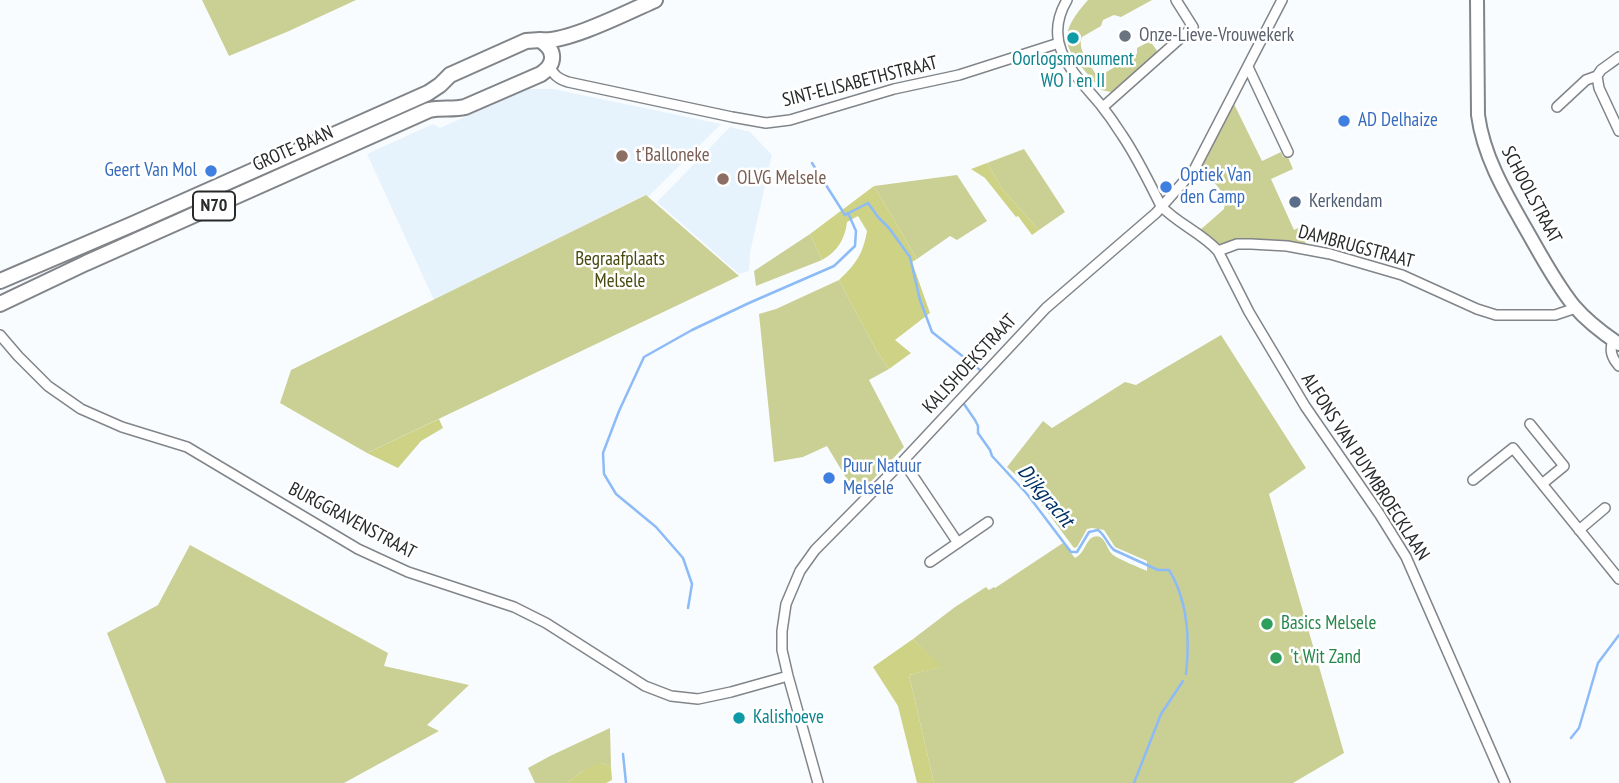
<!DOCTYPE html>
<style>
body{margin:0}
canvas{display:block;background:#f9fcfe}
</style>
<canvas width="1619" height="783"></canvas>
<script>
const ctx = document.querySelector('canvas').getContext('2d');
ctx.lineJoin = 'round';
function fill(path, color) { ctx.fillStyle = color; ctx.fill(path, 'evenodd'); }
function trace(path, color, width, dash) { ctx.strokeStyle = color; ctx.lineWidth = width; ctx.lineCap = dash ? 'butt' : 'round'; ctx.setLineDash(dash || []); ctx.stroke(path); }
function label(font, color, halo, rows, align = 'center') {
  ctx.font = font + ' "PT Sans Narrow",sans-serif'; ctx.lineWidth = 5; ctx.setLineDash([]); ctx.textBaseline = 'middle'; ctx.strokeStyle = halo; ctx.fillStyle = color; for (const [text, x, y, turn = 0] of rows) {
    ctx.save(); ctx.translate(x, y); ctx.rotate((+turn || 0) * Math.PI / 180); ctx.textAlign = isNaN(turn) ? turn : align; if (halo) ctx.strokeText(text, 0, 0); ctx.fillText(text, 0, 0); ctx.restore();
  }
}
const built = new Path2D(`
 M 528,89 L 553,89 L 721,124 L 648,197 L 645,195 L 434,300 L 367,154 L 433,124 L 440,128 Z
 M 730,127 L 750,132 L 772,155 L 750,253 L 749,271 L 739,274 L 657,202 Z`);
const green = new Path2D(`
 M 202,0 L 356,0 L 289,31 L 229,56 Z
 M 1088,0 L 1152,0 L 1121,17 L 1114,15 L 1103,20 L 1101,26 L 1082,37 C 1077,49 1089,63 1095,73 L 1103,74 L 1137,54 L 1137,48 L 1150,41 L 1158,52 L 1111,92 L 1101,90 C 1071,52 1049,43 1088,0 Z
 M 1234,104 L 1262,161 L 1281,152 L 1283,157 L 1287,155 L 1293,169 L 1271,179 L 1294,230 L 1302,226 L 1305,234 L 1306,248 L 1249,239 L 1234,241 L 1221,245 L 1199,231 L 1224,209 L 1226,197 L 1201,166 Z
 M 1024,149 L 1065,212 L 1039,230 L 1003,190 L 987,163 Z
 M 957,175 L 987,221 L 957,240 L 950,236 L 917,259 L 874,186 Z
 M 646,195 L 739,276 L 367,453 L 280,403 L 291,370 Z
 M 810,234 L 822,260 L 756,286 L 754,271 Z
 M 839,280 L 876,350 L 889,369 L 869,380 L 904,447 L 857,496 L 827,446 L 803,457 L 774,462 L 759,314 L 776,309 Z
 M 1221,335 L 1306,468 L 1269,494 L 1344,753 L 1293,783 L 934,783 L 909,675 L 941,667 L 913,639 L 955,607 L 986,587 L 989,590 L 994,587 L 995,588 L 1063,543 L 1075,558 C 1085,553 1085,541 1093,537 C 1105,533 1106,548 1112,554 C 1115,558 1141,568 1147,571 L 1147,561 L 1115,547 L 1104,530 L 1092,528 L 1087,529 L 1077,547 L 1074,548 L 1028,486 L 1007,467 L 1043,421 L 1052,428 L 1125,382 L 1136,385 Z
 M 190,545 L 388,653 L 384,666 L 469,685 L 427,725 L 439,731 L 344,783 L 166,783 L 107,633 L 158,605 Z
 M 610,728 L 611,767 L 603,763 L 581,772 L 567,783 L 535,783 L 528,768 L 550,756 Z`);
const forest = new Path2D(`
 M 987,163 L 1003,190 L 1039,230 L 1032,235 L 1018,216 L 1016,217 L 985,178 L 971,169 Z
 M 874,186 L 917,259 L 912,262 L 930,313 L 895,340 L 911,353 L 889,369 L 876,350 L 839,280 C 856,264 863,254 867,231 L 858,216 L 847,222 C 845,239 838,251 822,260 L 810,234 Z
 M 439,419 L 443,428 L 421,441 L 398,468 L 367,453 Z
 M 913,639 L 942,667 L 909,675 L 934,783 L 917,783 L 898,706 L 873,667 Z
 M 603,763 L 611,767 L 612,780 L 606,783 L 567,783 C 578,774 589,765 603,763 Z`);
const stream = new Path2D(`
 M 812,163 L 845,215 L 868,203 L 878,217 L 889,228 L 910,257 L 920,300 L 932,332 L 980,370
 M 964,404 L 975,420 L 978,426 L 978,433 L 990,450 L 992,456 L 1027,494 L 1071,552 L 1077,552 L 1089,532 L 1098,530 C 1106,536 1107,544 1114,550 L 1158,570 L 1169,570 C 1188,601 1190,639 1186,674
 M 688,608 L 692,584 L 683,558 L 656,527 L 616,494 L 604,474 L 603,453 L 619,411 L 644,357 L 692,330 L 749,303 L 834,266 L 855,246 L 856,231 L 848,213
 M 1571,738 L 1579,728 L 1598,663 L 1619,635
 M 623,754 L 626,783
 M 1134,783 L 1161,714 L 1183,681`);
const street = new Path2D(`
 M 1067,0 C 1041,44 1074,73 1100,104 C 1108,114 1115,124 1122,135 C 1137,157 1149,182 1161,206 C 1178,224 1202,233 1218,251 L 1249,312 L 1305,406 L 1380,515 L 1406,557 L 1505,783
 M 1619,57 L 1601,70 L 1597,76 L 1599,88 L 1619,131
 M 549,66 C 554,75 558,79 568,82 L 732,117 L 766,123 L 790,120 L 894,89 L 959,75 L 1059,43
 M 1248,67 L 1288,152
 M 1103,107 L 1193,27 L 1176,0
 M 1557,107 L 1586,80 L 1597,76
 M 1218,251 L 1237,244 L 1251,244 L 1287,246 L 1330,254 L 1402,275 L 1477,309 L 1496,315 L 1555,315 L 1576,308
 M 0,335 L 18,356 L 48,386 L 81,409 L 122,427 L 187,447 L 358,549 L 408,572 L 514,607 L 546,623 L 645,686 L 671,696 L 698,699 L 731,692 L 788,676
 M 1613,340 C 1609,351 1612,358 1619,366
 M 1530,424 L 1564,466 L 1542,484
 M 903,461 L 958,543
 M 1473,480 L 1513,448 L 1619,579
 M 1579,530 L 1605,508
 M 930,562 L 988,522
 M 818,783 L 788,676 L 782,650 L 782,631 L 786,604 L 800,571 L 815,550 L 903,461 L 1046,308 L 1156,213 L 1194,170 L 1282,0`);
const secondary = new Path2D(`
 M 1477,0 L 1478,115 C 1484,160 1509,199 1531,238 C 1544,261 1557,285 1574,306 C 1586,320 1604,334 1619,344`);
const primary = new Path2D(`
 M 540,40 C 565,44 630,11 655,0
 M 0,281 L 133,224 L 428,93 L 440,85 L 450,75 L 526,41 L 540,40 C 556,50 556,64 541,74 L 465,107 C 453,110 441,107 429,110 L 86,263 L 0,304`);
const markers = [
 [1125,36,7,"#6b7280"],
 [1073,38,7,"#0f9aa8"],
 [1344,121,7,"#3f7fe0"],
 [622,156,7,"#8d6e63"],
 [211,171,7,"#3f7fe0"],
 [723,179,7,"#8d6e63"],
 [1166,187,7,"#3f7fe0"],
 [1295,202,7,"#5c6f8a"],
 [829,478,7,"#3f7fe0"],
 [1267,624,7,"#2e9e5b"],
 [1276,658,7,"#2e9e5b"],
 [739,718,7,"#0f9aa8"]
];
const shields = [
 [214,206,42]
];
const shieldNames = [
 ["N70",214,206]
];
const worshipNames = [
 ["Onze-Lieve-Vrouwekerk",1139,36]
];
const cultureNames = [
 ["Oorlogsmonument",1073,60],
 ["WO I en II",1073,82],
 ["Kalishoeve",753,718,"left"]
];
const streetNames = [
 ["SINT-ELISABETHSTRAAT",860,82,-14],
 ["GROTE BAAN",293,149,-24],
 ["SCHOOLSTRAAT",1531,195,62],
 ["DAMBRUGSTRAAT",1356,247,15],
 ["KALISHOEKSTRAAT",970,364,-47],
 ["ALFONS VAN PUYMBROECKLAAN",1365,467,57],
 ["BURGGRAVENSTRAAT",352,521,28]
];
const shopNames = [
 ["AD Delhaize",1358,121],
 ["Geert Van Mol",197,171,"right"],
 ["Optiek Van",1180,176],
 ["den Camp",1180,198],
 ["Puur Natuur",843,467],
 ["Melsele",843,489]
];
const educationNames = [
 ["t'Balloneke",636,156],
 ["OLVG Melsele",737,179]
];
const serviceNames = [
 ["Kerkendam",1309,202]
];
const parkNames = [
 ["Begraafplaats",620,260],
 ["Melsele",620,282]
];
const leisureNames = [
 ["Basics Melsele",1281,624],
 ["'t Wit Zand",1290,658]
];
const waterNames = [
 ["Dijkgracht",1045,496,50]
];
fill(built, '#e7f3fc');
fill(green, '#cacf94');
fill(forest, '#cdd285');
trace(stream, '#8cbbf7', 2.5);
trace(street, '#818589', 12);
trace(secondary, '#818589', 16);
trace(primary, '#818589', 18);
trace(street, '#fff', 9);
trace(secondary, '#fff', 12);
trace(primary, '#fff', 14);
for (const [x, y, r, color] of markers) { const dot = new Path2D(); dot.arc(x, y, r, 0, 2 * Math.PI); ctx.fillStyle = color; ctx.fill(dot); trace(dot, '#fff', 2.5); }
for (const [x, y, w] of shields) { const box = new Path2D(); box.roundRect(x - w / 2, y - 14.5, w, 29, 5); ctx.fillStyle = '#fff'; ctx.fill(box); trace(box, '#27292a', 2); }
label('bold 18px', '#27292a', null, shieldNames);
label('19px', '#5b616d', '#fff', worshipNames, 'left');
label('19px', '#0d838f', '#fff', cultureNames);
label('19px', '#27292a', '#fff', streetNames);
label('19px', '#366cbe', '#fff', shopNames, 'left');
label('19px', '#785e54', '#fff', educationNames, 'left');
label('19px', '#4e5e75', '#fff', serviceNames, 'left');
label('19px', '#47490e', '#fff', parkNames);
label('19px', '#27864d', '#fff', leisureNames, 'left');
label('italic 21px', '#003165', '#fff', waterNames);
</script>
